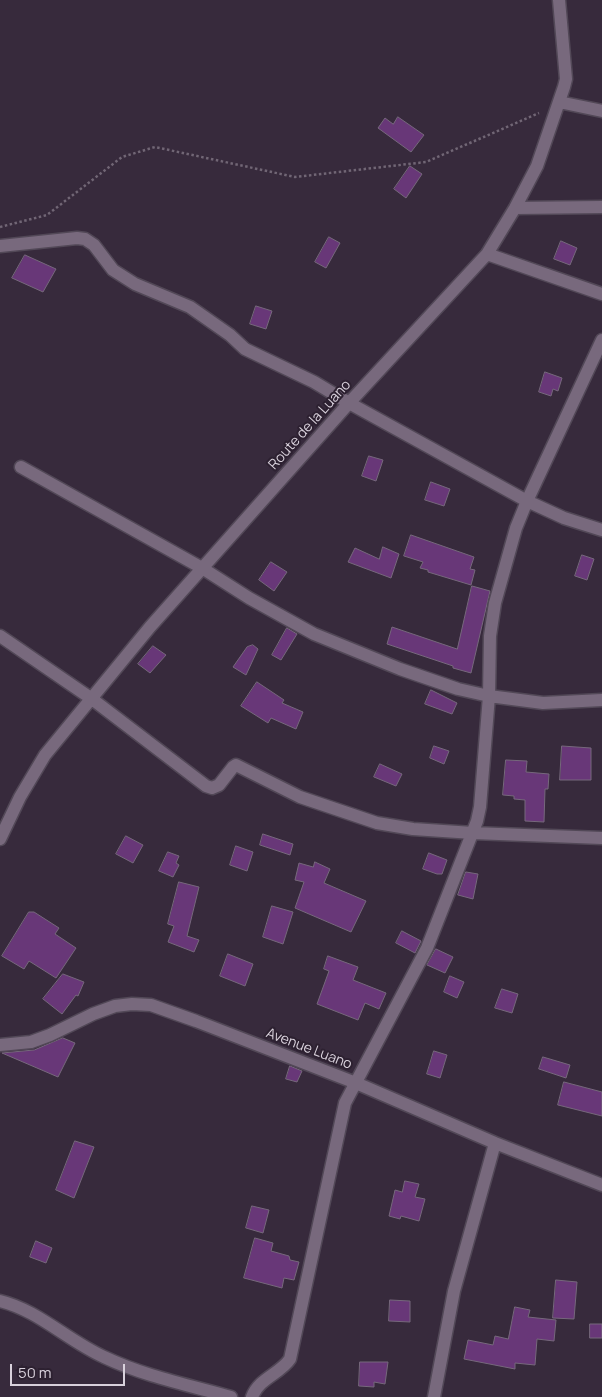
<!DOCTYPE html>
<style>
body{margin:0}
#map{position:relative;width:602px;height:1397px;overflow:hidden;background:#372a3c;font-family:Manrope,sans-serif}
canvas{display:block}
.scale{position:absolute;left:10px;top:1364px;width:115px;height:22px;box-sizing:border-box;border:2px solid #d9d1dc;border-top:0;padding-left:6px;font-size:15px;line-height:18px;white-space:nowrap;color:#d9d1dc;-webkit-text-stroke:4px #2d2131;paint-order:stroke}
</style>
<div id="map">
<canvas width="602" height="1397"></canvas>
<div class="scale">50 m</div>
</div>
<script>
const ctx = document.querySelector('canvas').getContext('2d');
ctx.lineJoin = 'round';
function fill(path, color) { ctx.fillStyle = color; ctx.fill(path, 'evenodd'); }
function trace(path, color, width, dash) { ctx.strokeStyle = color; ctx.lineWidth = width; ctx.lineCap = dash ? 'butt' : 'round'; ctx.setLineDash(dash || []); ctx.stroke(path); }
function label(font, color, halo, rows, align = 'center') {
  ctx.font = font + ' Manrope,sans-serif'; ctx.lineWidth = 4; ctx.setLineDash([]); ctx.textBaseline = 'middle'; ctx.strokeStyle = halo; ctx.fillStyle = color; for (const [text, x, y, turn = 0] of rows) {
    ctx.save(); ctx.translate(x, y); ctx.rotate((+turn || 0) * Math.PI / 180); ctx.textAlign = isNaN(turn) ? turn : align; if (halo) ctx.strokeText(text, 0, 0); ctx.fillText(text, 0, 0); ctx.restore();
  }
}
const building = new Path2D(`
 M 398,117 L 424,135 L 411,152 L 378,128 L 385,118 L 393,124 Z
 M 410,166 L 422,174 L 406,198 L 394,189 Z
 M 329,237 L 340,243 L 326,268 L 315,262 Z
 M 561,241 L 577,248 L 570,265 L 554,259 Z
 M 25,255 L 56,269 L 43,292 L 12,278 Z
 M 256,306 L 272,311 L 266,329 L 250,324 Z
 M 545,372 L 562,378 L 558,391 L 553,389 L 551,396 L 539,392 Z
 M 369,456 L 383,460 L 376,481 L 362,476 Z
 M 431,482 L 450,489 L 444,506 L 425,500 Z
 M 411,535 L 474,557 L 470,569 L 475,570 L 471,585 L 428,572 L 428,570 L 420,568 L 423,562 L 404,556 Z
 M 383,547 L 399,554 L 391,578 L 348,562 L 355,548 L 379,559 Z
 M 582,555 L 594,559 L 587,580 L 575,576 Z
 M 271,562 L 287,572 L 274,591 L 259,580 Z
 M 472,586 L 490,591 L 471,673 L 453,668 L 453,666 L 387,644 L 392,627 L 457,649 Z
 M 287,628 L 297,634 L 281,660 L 272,655 Z
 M 253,645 L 258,649 L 246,675 L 233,667 L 247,647 Z
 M 153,646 L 166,655 L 150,673 L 138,664 Z
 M 257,682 L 284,700 L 282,703 L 303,712 L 296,729 L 271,718 L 268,723 L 241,706 Z
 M 431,690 L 457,703 L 452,714 L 425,704 Z
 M 434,746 L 449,751 L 444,764 L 430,758 Z
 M 562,746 L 591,748 L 591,780 L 560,780 Z
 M 506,760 L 527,761 L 526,772 L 549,774 L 548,789 L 545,789 L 544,822 L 525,821 L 525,800 L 514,799 L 514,796 L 503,795 Z
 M 380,764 L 402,774 L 396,786 L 374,777 Z
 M 263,834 L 293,844 L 290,855 L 260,845 Z
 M 126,836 L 143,845 L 133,863 L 116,854 Z
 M 236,846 L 253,852 L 247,871 L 230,865 Z
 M 168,852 L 179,856 L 176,863 L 179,865 L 173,877 L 159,871 Z
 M 429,853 L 447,860 L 442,874 L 437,874 L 423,869 Z
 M 315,862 L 330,869 L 324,883 L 366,901 L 351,932 L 295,908 L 304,882 L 295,880 L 299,863 L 313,867 Z
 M 466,872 L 478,874 L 473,899 L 458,895 Z
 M 179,882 L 199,887 L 187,936 L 199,940 L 194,952 L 168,942 L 174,926 L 168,924 Z
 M 272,906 L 293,912 L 283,944 L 263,937 Z
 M 29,912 L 34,912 L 59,928 L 55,934 L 76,948 L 56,978 L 29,961 L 24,969 L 2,956 Z
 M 402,931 L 421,941 L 415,953 L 396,943 Z
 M 436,949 L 453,957 L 445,973 L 427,965 Z
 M 228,954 L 253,964 L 245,986 L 220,976 Z
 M 328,956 L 358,967 L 353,980 L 386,993 L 379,1009 L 365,1003 L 358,1020 L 317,1004 L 329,971 L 324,969 Z
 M 63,974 L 84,982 L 78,996 L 76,995 L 62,1014 L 43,999 Z
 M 450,976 L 464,982 L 457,998 L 444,992 Z
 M 502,989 L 518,994 L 512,1013 L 495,1008 Z
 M 63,1038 L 75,1043 L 58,1077 L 2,1053 L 34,1050 Z
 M 434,1051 L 447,1055 L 440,1078 L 427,1074 Z
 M 543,1057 L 570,1065 L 566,1078 L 539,1069 Z
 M 290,1066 L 302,1071 L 297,1082 L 286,1079 Z
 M 564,1082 L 602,1092 L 602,1116 L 558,1105 Z
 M 75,1141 L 94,1147 L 74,1198 L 56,1190 Z
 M 405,1181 L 419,1184 L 415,1197 L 425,1199 L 419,1221 L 401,1216 L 400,1219 L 389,1216 L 395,1190 L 402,1192 Z
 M 252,1206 L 269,1210 L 263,1233 L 246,1228 Z
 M 255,1238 L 273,1243 L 271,1251 L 289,1256 L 290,1260 L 299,1262 L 294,1280 L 284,1278 L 282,1288 L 244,1278 Z
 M 36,1241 L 52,1248 L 46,1263 L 30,1257 Z
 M 556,1280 L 577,1282 L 574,1319 L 553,1318 Z
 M 390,1300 L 410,1301 L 410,1322 L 389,1321 Z
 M 515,1307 L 530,1310 L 528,1317 L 556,1320 L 554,1341 L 537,1339 L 535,1365 L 515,1363 L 515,1369 L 464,1359 L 468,1340 L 493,1345 L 495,1336 L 508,1339 Z
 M 590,1324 L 602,1324 L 602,1338 L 590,1338 Z
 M 360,1362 L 388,1362 L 385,1384 L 374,1382 L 374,1387 L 359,1386 Z`);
const path = new Path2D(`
 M 0,227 L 47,215 L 122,157 L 155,147 L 295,177 L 426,162 L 539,113`);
const minor = new Path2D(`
 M 559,102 L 602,111
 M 515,208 L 602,207
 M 0,246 L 77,238 L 85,239 L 94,245 L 113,270 L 135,284 L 190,307 L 230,335 L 245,349 L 314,382 L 349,403 L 527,501 L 564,518 L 602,530
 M 487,254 L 602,294
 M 21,467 L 202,568 L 249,598 L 314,634 L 400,669 L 458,689 L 489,696 L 543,703 L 602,700
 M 0,636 L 92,699 L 206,786 L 212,788 L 219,785 L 233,767 L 236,765 L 300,797 L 377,823 L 413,829 L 473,833 L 602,838
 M 0,839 L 20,797 L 45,755 L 150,627 L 349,403 L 487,254 L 515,208 L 537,166 L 564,87 L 566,79 L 559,0
 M 0,1045 L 31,1042 L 50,1035 L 93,1014 L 115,1006 L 132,1004 L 151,1005 L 196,1021 L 356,1083 L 495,1143 L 602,1185
 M 0,1301 C 38,1310 68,1341 104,1357 C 144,1376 188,1385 231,1397
 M 252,1397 C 259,1378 280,1374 290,1359 L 345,1103 L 427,948 L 477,821 L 480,807 L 489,696 L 490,636 L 495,603 L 516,528 L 527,501 L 602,340
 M 434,1397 L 454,1291 L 495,1143`);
const streetNames = [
 ["Route de la Luano",310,425,-48],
 ["Avenue Luano",309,1049,21]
];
fill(building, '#683778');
trace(building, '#76687c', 1);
trace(minor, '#524857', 15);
trace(path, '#716675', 2.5, [2.5, 2.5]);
trace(minor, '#78697d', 12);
label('14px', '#d9d1dc', '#2d2131', streetNames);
</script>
